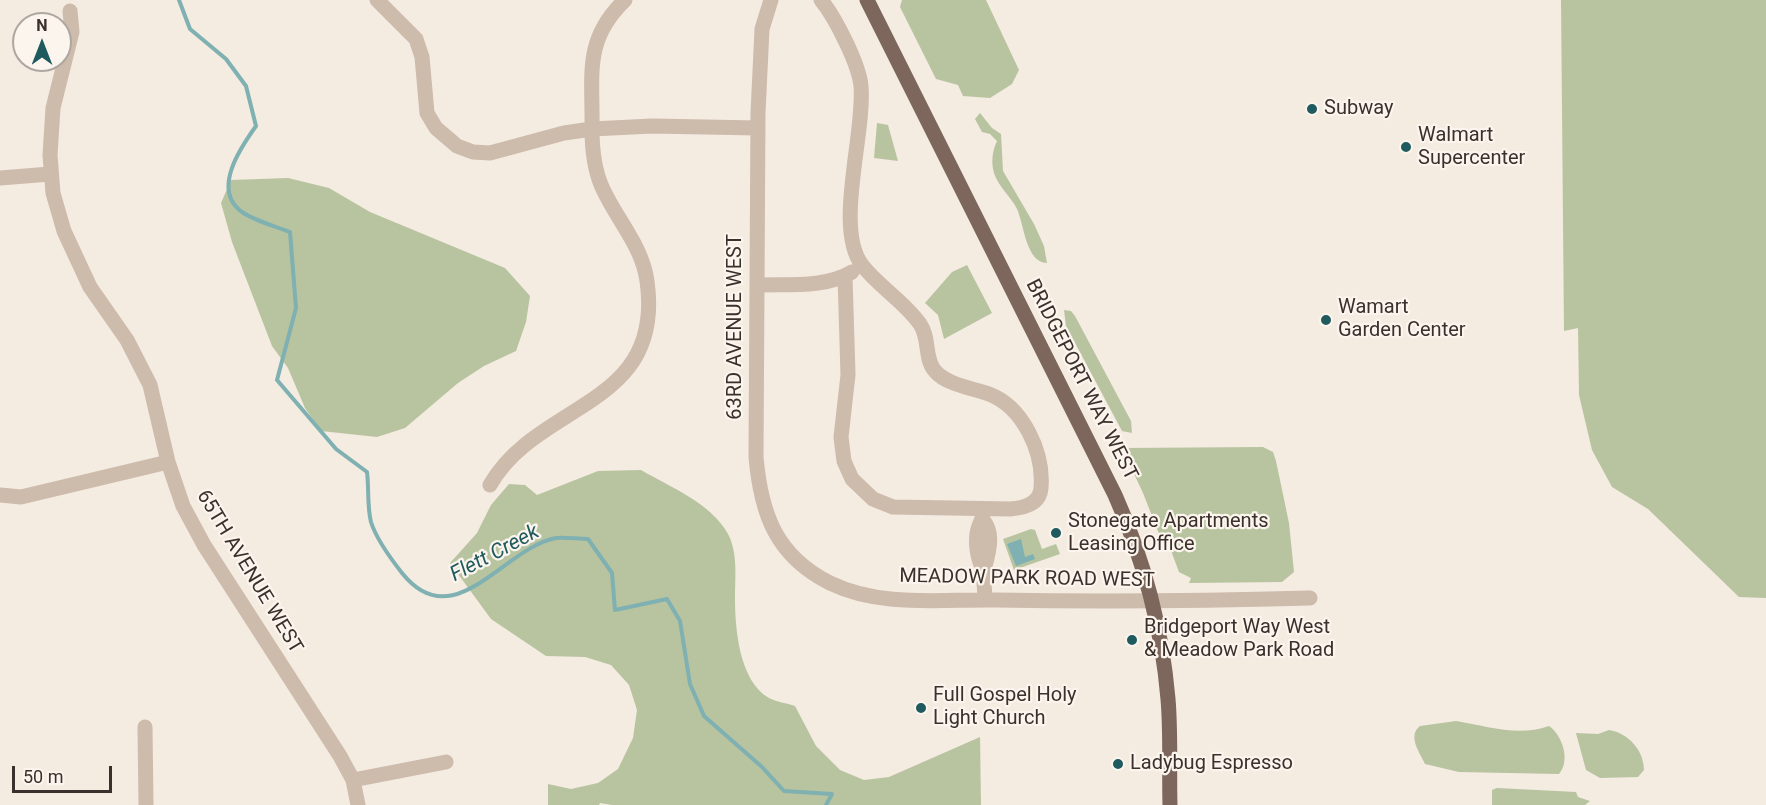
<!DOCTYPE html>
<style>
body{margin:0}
#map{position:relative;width:1766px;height:805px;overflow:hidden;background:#f4ebe1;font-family:Roboto,sans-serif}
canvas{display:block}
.north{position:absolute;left:12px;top:12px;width:60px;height:60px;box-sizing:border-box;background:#fbf5ee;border:2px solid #aea6a0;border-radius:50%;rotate:0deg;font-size:16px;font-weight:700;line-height:24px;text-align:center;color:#3b302b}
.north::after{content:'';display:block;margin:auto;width:21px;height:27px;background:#1f5a5e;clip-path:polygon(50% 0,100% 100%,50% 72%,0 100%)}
.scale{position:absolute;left:12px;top:766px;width:100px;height:27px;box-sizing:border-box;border:3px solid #3b302b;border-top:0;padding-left:8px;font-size:18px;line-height:21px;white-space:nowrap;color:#3b302b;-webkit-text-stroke:4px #fbf5ee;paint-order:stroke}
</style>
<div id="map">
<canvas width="1766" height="805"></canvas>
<div class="north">N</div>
<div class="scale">50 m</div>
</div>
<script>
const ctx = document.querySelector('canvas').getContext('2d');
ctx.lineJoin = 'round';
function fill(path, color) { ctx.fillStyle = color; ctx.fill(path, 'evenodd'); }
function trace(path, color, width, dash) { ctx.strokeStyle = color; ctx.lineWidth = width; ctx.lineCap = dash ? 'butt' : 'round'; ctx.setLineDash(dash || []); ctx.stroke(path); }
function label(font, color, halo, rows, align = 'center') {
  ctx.font = font + ' Roboto,sans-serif'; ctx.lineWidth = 4.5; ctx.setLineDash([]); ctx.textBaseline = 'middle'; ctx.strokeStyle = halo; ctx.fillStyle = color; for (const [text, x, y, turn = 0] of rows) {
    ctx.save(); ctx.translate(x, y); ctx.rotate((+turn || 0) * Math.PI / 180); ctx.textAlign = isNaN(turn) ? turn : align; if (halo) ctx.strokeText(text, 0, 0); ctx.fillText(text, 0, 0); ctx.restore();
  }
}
const green = new Path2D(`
 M 902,0 L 986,0 L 1019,70 L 1012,84 L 990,98 L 963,96 L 958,85 L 936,79 L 900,7 Z
 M 1561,0 L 1766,0 L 1766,598 L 1739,597 L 1648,509 L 1612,487 L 1592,450 L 1579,395 L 1578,328 L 1564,331 Z
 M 980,113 L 992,128 L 1001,134 L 1003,171 L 1034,224 L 1044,246 L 1047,263 C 1026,263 1024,224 1017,209 C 1011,197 998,186 994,173 C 991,162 992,152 997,141 L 990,134 L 982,132 L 975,119 Z
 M 877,123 L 888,125 L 898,161 L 874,158 Z
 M 288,178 L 329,188 L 370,212 L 505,268 L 530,296 L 526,322 L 516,351 L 484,366 L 458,383 L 405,428 L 377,437 L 321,431 L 305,408 L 288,368 L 272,346 L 232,242 L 221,203 L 231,180 Z
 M 967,265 L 992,313 L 944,339 L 938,315 L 925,303 L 952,272 Z
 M 1064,310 L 1071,311 L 1075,316 L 1131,421 L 1132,433 L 1122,431 L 1066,326 Z
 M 1263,447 L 1273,452 L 1276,461 L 1289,523 L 1294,572 L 1282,582 L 1189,583 L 1191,578 L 1179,572 L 1170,548 L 1165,549 L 1143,493 L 1122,448 Z
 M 641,470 C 670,487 711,503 728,534 C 738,553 735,577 735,598 C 735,628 739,681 769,698 C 776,702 787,703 795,706 L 816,746 L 840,770 L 864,780 L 889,777 L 980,737 L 981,805 L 612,805 L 600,803 L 599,805 L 548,805 L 548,784 L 571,789 L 598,783 L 618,769 L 633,738 L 637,710 L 629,685 L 611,665 L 585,657 L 546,656 L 491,619 L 450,563 L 477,533 L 491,505 L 509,484 L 525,485 L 537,495 L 598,471 Z
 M 1031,529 L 1035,530 L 1042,549 L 1056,544 L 1060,554 L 1014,570 L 1003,539 Z
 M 1456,721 C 1487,726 1518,737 1549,726 C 1562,735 1571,760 1559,774 L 1459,772 L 1425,764 C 1420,753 1407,736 1420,726 Z
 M 1609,730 C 1628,733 1644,750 1644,770 L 1638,777 L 1600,778 L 1586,770 L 1576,733 L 1598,734 Z
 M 1497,788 L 1576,792 L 1578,797 L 1590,801 L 1585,805 L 1492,805 L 1492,790 Z`);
const water = new Path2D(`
 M 1021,539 L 1025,557 L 1033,554 L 1035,559 L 1016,566 L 1007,544 Z`);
const stream = new Path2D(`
 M 179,0 L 190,29 L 226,59 L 246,86 L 256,126 C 241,147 211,190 242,212 C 255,221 275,226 290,232 L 296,308 L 277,380 L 336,449 L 367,472 C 369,487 367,507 371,522 C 376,538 391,559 402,573 C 454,638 503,548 556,538 C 565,537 578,539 588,539 L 612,573 L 615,610 L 667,599 L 680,621 L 690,684 L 704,716 L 762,767 L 784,791 L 832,794 L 826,805`);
const minor = new Path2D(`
 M 377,0 L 416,39 L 422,57 L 427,113 L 436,128 L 457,146 L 473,152 L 490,153 L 564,133 L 592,129 C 593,75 583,40 625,0
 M 771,0 L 762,29 L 758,113 L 756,457 C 761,514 776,556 830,583 C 881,608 942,599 996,600 C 1101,602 1205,601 1310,598
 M 821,0 C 835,17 859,64 861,86 C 865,135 834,228 862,265 C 879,287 904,301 920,324 C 930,338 924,359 935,371 C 947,385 972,388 989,394 C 1023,407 1044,452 1041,488 C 1040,504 1024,508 1010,509 L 893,507 L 873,499 L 852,479 L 844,461 L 841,437 L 848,375 L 845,276
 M 70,11 L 72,32 L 53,108 L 50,155 L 53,193 L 64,231 L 90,287 L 127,340 L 150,385 L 168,462 L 183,506 L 204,545 L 340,756 L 353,780 L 358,805
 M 0,178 L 50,174
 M 758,285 C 788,284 826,288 852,272
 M 490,485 C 538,401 665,408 647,281 C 642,245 616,219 602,187 C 594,169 592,149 592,129 L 652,126 L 758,128
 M 0,495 L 21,497 L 168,462
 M 983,512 C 983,519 981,520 979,526 C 974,539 977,560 984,570
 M 983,520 C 995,534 988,554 984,570 C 983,579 985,591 985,600
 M 145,727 L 146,805
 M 353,780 L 446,762`);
const primary = new Path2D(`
 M 867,0 L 1115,495 C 1144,560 1162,628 1168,699 C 1171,734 1169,770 1170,805`);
const markers = [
 [1312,109,6,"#1f5a5e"],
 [1406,147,6,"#1f5a5e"],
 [1326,320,6,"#1f5a5e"],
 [1056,533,6,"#1f5a5e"],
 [1132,640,6,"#1f5a5e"],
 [921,708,6,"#1f5a5e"],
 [1118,764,6,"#1f5a5e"]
];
const poiNames = [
 ["Subway",1324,109],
 ["Walmart",1418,136],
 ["Supercenter",1418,159],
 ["Wamart",1338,308],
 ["Garden Center",1338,331],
 ["Stonegate Apartments",1068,522],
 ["Leasing Office",1068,545],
 ["Bridgeport Way West",1144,628],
 ["& Meadow Park Road",1144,651],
 ["Full Gospel Holy",933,696],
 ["Light Church",933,719],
 ["Ladybug Espresso",1130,764]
];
const streetNames = [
 ["63RD AVENUE WEST",736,327,-90],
 ["BRIDGEPORT WAY WEST",1081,380,63],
 ["65TH AVENUE WEST",249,572,59],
 ["MEADOW PARK ROAD WEST",1027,579,1]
];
const waterNames = [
 ["Flett Creek",495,554,-28]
];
fill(green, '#b8c4a0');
fill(water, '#7fb0b2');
trace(stream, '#7fb0b2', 4);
trace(minor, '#cdbbac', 15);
trace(primary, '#7d675c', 15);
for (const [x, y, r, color] of markers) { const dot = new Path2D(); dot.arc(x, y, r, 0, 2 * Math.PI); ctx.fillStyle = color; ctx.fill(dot); trace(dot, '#fbf5ee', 2); }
label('20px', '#3b302b', '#fbf5ee', poiNames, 'left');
label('20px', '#3b302b', '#fbf5ee', streetNames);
label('italic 21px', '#1f5a5e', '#fbf5ee', waterNames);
</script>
